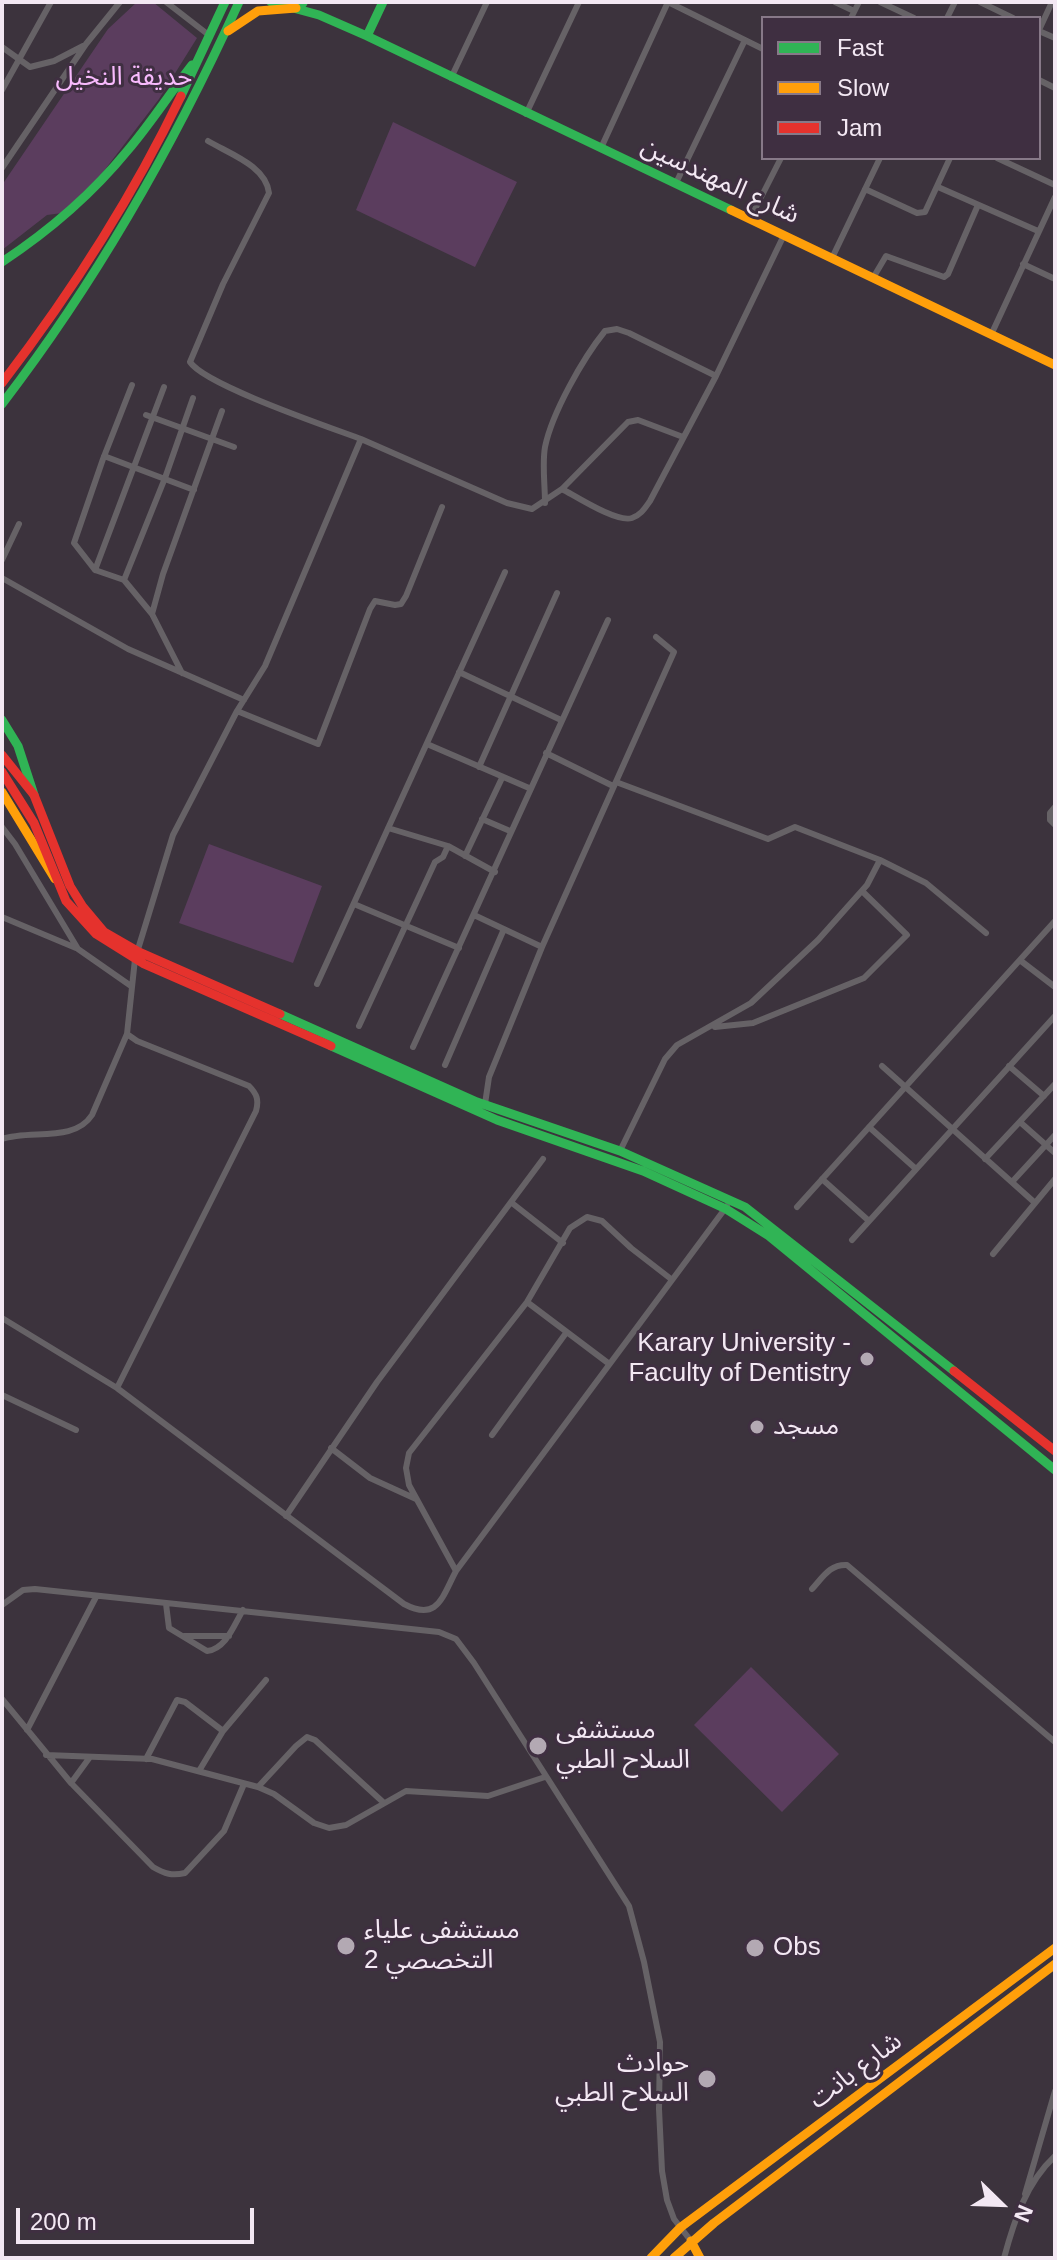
<!DOCTYPE html>
<meta charset="utf-8">
<style>
body{margin:0}
#map{position:relative;width:1057px;height:2260px;overflow:hidden;background:#3c333d;font-family:Arial,sans-serif}
canvas{display:block}
.frame{position:absolute;inset:0;border:4px solid #f3e8f3;pointer-events:none}
.legend{position:absolute;left:761px;top:16px;width:280px;height:144px;box-sizing:border-box;background:#3f2f41;border:2px solid #877988;margin:0;padding:10px 14px;list-style:none;font-size:24px;color:#f3e8f3}
.legend li{display:flex;align-items:center;gap:16px;height:40px}
.legend b{width:40px;border:2px solid #877988}
.north{position:absolute;left:961px;top:2164px;width:80px;height:80px;-webkit-text-stroke:6px #3f2f41;paint-order:stroke;rotate:113deg;font-size:22px;font-weight:700;line-height:32px;text-align:center;color:#f3e8f3}
.north::after{content:'';display:block;margin:auto;width:28px;height:36px;background:#f3e8f3;clip-path:polygon(50% 0,100% 100%,50% 72%,0 100%)}
.scale{position:absolute;left:16px;top:2208px;width:238px;height:36px;box-sizing:border-box;border:4px solid #f3e8f3;border-top:0;padding-left:10px;font-size:24px;line-height:28px;white-space:nowrap;color:#f3e8f3;-webkit-text-stroke:6px #3f2f41;paint-order:stroke}
</style>
<div id="map">
<canvas width="1057" height="2260"></canvas>
<div class="frame"></div>
<ul class="legend">
<li><b style="height:10px;background:#30b455"></b>Fast</li>
<li><b style="height:10px;background:#ff9f0a"></b>Slow</li>
<li><b style="height:10px;background:#e5322d"></b>Jam</li>
</ul>
<div class="north">N</div>
<div class="scale">200 m</div>
</div>
<script>
const ctx = document.querySelector('canvas').getContext('2d');
ctx.lineJoin = 'round';
function fill(path, color) { ctx.fillStyle = color; ctx.fill(path, 'evenodd'); }
function trace(path, color, width, dash) { ctx.strokeStyle = color; ctx.lineWidth = width; ctx.lineCap = dash ? 'butt' : 'round'; ctx.setLineDash(dash || []); ctx.stroke(path); }
function label(font, color, halo, rows, align = 'center') {
  ctx.font = font + ' Arial,"Noto Sans Arabic",sans-serif'; ctx.lineWidth = 6; ctx.setLineDash([]); ctx.textBaseline = 'middle'; ctx.strokeStyle = halo; ctx.fillStyle = color; for (const [text, x, y, turn = 0] of rows) {
    ctx.save(); ctx.translate(x, y); ctx.rotate((+turn || 0) * Math.PI / 180); ctx.textAlign = isNaN(turn) ? turn : align; if (halo) ctx.strokeText(text, 0, 0); ctx.fillText(text, 0, 0); ctx.restore();
  }
}
const green = new Path2D(`
 M 137,2 L 153,2 L 197,38 L 159,99 L 100,176 L 62,213 L 47,215 L 2,250 L 2,185 L 108,29 Z
 M 393,122 L 517,182 L 475,267 L 356,210 Z
 M 209,844 L 322,886 L 293,963 L 179,923 Z
 M 751,1667 L 839,1754 L 782,1812 L 694,1725 Z`);
const street = new Path2D(`
 M 166,2 L 210,36
 M 668,2 L 763,49
 M 835,2 L 854,11
 M 880,2 L 914,18
 M 980,2 L 1013,18
 M 851,18 L 859,2
 M 947,18 L 955,2
 M 1039,30 L 1052,2
 M 1039,31 L 1055,38
 M 2,47 L 30,67 L 54,61 L 83,46
 M 451,78 L 487,2
 M 1039,80 L 1055,88
 M 2,90 L 51,2
 M 526,114 L 579,2
 M 208,141 C 230,154 266,166 269,193 L 223,284 L 190,362 C 205,385 329,427 361,439
 M 601,148 L 668,2
 M 997,158 L 1055,185
 M 2,168 L 86,44 L 120,2
 M 676,183 L 745,40
 M 938,187 L 1038,231
 M 865,189 L 917,213 L 925,212 L 950,158
 M 750,219 L 781,158
 M 832,258 L 880,158
 M 1023,264 L 1055,279
 M 873,278 L 886,256 L 944,277 L 948,274 L 978,205
 M 991,335 L 1055,197
 M 146,415 L 234,447
 M 104,456 L 194,490
 M 562,489 C 577,497 617,523 632,518 C 641,515 645,508 650,501 L 716,376 L 784,235
 M 545,503 C 545,485 542,464 545,447 C 552,413 583,358 605,331 L 617,329 L 629,333 L 716,376
 M 2,560 L 19,524
 M 95,570 L 74,543 L 103,459 L 132,385
 M 2,578 L 128,649 L 244,700
 M 124,580 L 95,570 L 164,387
 M 152,614 L 124,580 L 165,478 L 193,398
 M 459,672 L 561,720
 M 182,673 L 152,614 L 163,574 L 222,411
 M 237,711 L 318,744 L 370,609 L 375,601 L 395,605 L 401,604 L 406,596 L 442,507
 M 427,744 L 529,788
 M 546,753 L 613,786
 M 479,767 L 557,593
 M 616,782 L 768,839 L 795,827 L 880,860 L 926,883 L 986,933
 M 1055,807 L 1050,813 L 1050,820 L 1055,825
 M 482,819 L 510,831
 M 2,827 L 15,844 L 78,949 L 131,986
 M 388,828 L 448,846 L 495,872
 M 465,856 L 502,778
 M 354,904 L 459,948
 M 474,915 L 542,947
 M 2,917 L 76,948
 M 1021,961 L 1055,987
 M 317,984 L 505,572
 M 359,1026 L 435,862 L 443,857 L 448,846
 M 715,1027 L 753,1023 L 864,978 L 907,935 L 862,891
 M 413,1047 L 608,620
 M 445,1065 L 504,929
 M 882,1066 L 1034,1202
 M 1009,1066 L 1044,1096
 M 485,1104 L 489,1077 L 542,947 L 674,652 L 656,637
 M 1020,1122 L 1055,1153
 M 869,1127 L 916,1169
 M 2,1139 C 30,1129 74,1143 92,1115 L 127,1034
 M 620,1151 L 665,1059 L 677,1045 L 751,1003 L 818,940 L 867,885 L 880,860
 M 985,1159 L 1055,1084
 M 822,1179 L 869,1221
 M 1012,1182 L 1055,1135
 M 512,1203 L 563,1243
 M 797,1207 L 1055,921
 M 852,1240 L 1055,1016
 M 993,1254 L 1055,1179
 M 527,1302 L 608,1363
 M 2,1318 L 117,1388 L 404,1604 C 438,1622 442,1597 456,1571 L 727,1206
 M 117,1388 L 256,1111 C 259,1100 257,1094 249,1086 L 137,1041 L 127,1034 L 135,959 L 173,835 L 237,711 L 265,666 L 361,439 L 507,503 L 532,509 L 562,489 L 628,422 L 638,420 L 683,437
 M 2,1395 L 76,1430
 M 492,1435 L 566,1333
 M 331,1448 L 370,1478 L 416,1499
 M 286,1516 L 377,1382 L 543,1159
 M 456,1571 L 409,1485 L 406,1468 L 409,1453 L 527,1302 L 570,1228 L 587,1217 L 602,1221 L 631,1248 L 671,1279
 M 812,1589 C 823,1577 830,1564 847,1565 L 1055,1742
 M 166,1604 L 169,1628 L 207,1651 C 226,1649 234,1625 243,1610
 M 2,1605 L 23,1590 L 35,1589 L 439,1632 L 456,1639 L 474,1663 L 629,1906 L 644,1962 L 660,2042 L 659,2109 L 662,2171 L 667,2200 L 674,2219 L 691,2241
 M 184,1636 L 229,1636
 M 2,1699 L 71,1783 L 90,1757
 M 27,1730 L 96,1597
 M 46,1755 L 152,1759 L 258,1787 L 274,1794 L 314,1823 L 329,1828 L 346,1825 L 406,1791 L 488,1796 L 545,1777
 M 146,1759 L 177,1700 L 185,1702 L 223,1731 L 266,1680
 M 199,1771 L 223,1731
 M 71,1783 L 153,1867 C 165,1874 172,1876 185,1873 L 224,1831 L 244,1784
 M 258,1787 L 296,1746 L 307,1737 L 315,1740 L 384,1803
 M 1025,2194 L 1055,2091
 M 1004,2258 C 1014,2221 1026,2183 1055,2156`);
const fast = new Path2D(`
 M 271,2 L 319,15 L 367,36 L 731,210
 M 301,2 L 303,3
 M 367,36 L 383,2
 M 181,96 L 225,2
 M 2,262 C 49,231 92,194 128,150 C 151,123 170,93 192,65
 M 2,404 C 98,279 174,145 239,2
 M 2,720 L 18,746 L 34,795
 M 280,1014 L 477,1102 L 620,1151 L 745,1207 L 954,1371
 M 331,1046 L 497,1120 L 643,1171 L 726,1209 L 769,1236 L 1055,1470`);
const slow = new Path2D(`
 M 228,31 L 258,11 L 296,8
 M 731,210 L 1055,365
 M 2,792 L 55,879
 M 691,2241 L 700,2258
 M 651,2258 L 681,2227 L 1055,1948
 M 674,2258 L 714,2223 L 1055,1964`);
const jam = new Path2D(`
 M 2,383 C 71,293 132,198 181,96
 M 2,755 L 34,795 L 70,886 L 83,907 L 104,932 L 137,951 L 280,1014
 M 2,772 L 34,823 L 66,901 L 96,934 L 144,964 L 331,1046
 M 954,1371 L 1055,1451`);
const markers = [
 [867,1359,8,"#b3a9b3"],
 [757,1427,8,"#b3a9b3"],
 [538,1746,10,"#b3a9b3"],
 [346,1946,10,"#b3a9b3"],
 [755,1948,10,"#b3a9b3"],
 [707,2079,10,"#b3a9b3"]
];
const parkNames = [
 ["حديقة النخيل",124,78]
];
const streetNames = [
 ["شارع المهندسين",720,181,25],
 ["شارع بانت",856,2071,-37]
];
const poiNames = [
 ["Karary University -",851,1344,"right"],
 ["Faculty of Dentistry",851,1374,"right"],
 ["مسجد",773,1427],
 ["مستشفى",556,1731],
 ["السلاح الطبي",556,1761],
 ["مستشفى علياء",364,1931],
 ["التخصصي 2",364,1961],
 ["Obs",773,1948],
 ["حوادث",689,2064,"right"],
 ["السلاح الطبي",689,2094,"right"]
];
fill(green, '#5b3d5e');
trace(street, '#666266', 6);
trace(fast, '#30b455', 9);
trace(slow, '#ff9f0a', 9);
trace(jam, '#e5322d', 9);
for (const [x, y, r, color] of markers) { const dot = new Path2D(); dot.arc(x, y, r, 0, 2 * Math.PI); ctx.fillStyle = color; ctx.fill(dot); trace(dot, '#3f2f41', 3); }
label('26px', '#f8bafd', '#3f2f41', parkNames);
label('26px', '#f3e8f3', '#3f2f41', streetNames);
label('26px', '#f3e8f3', '#3f2f41', poiNames, 'left');
</script>
